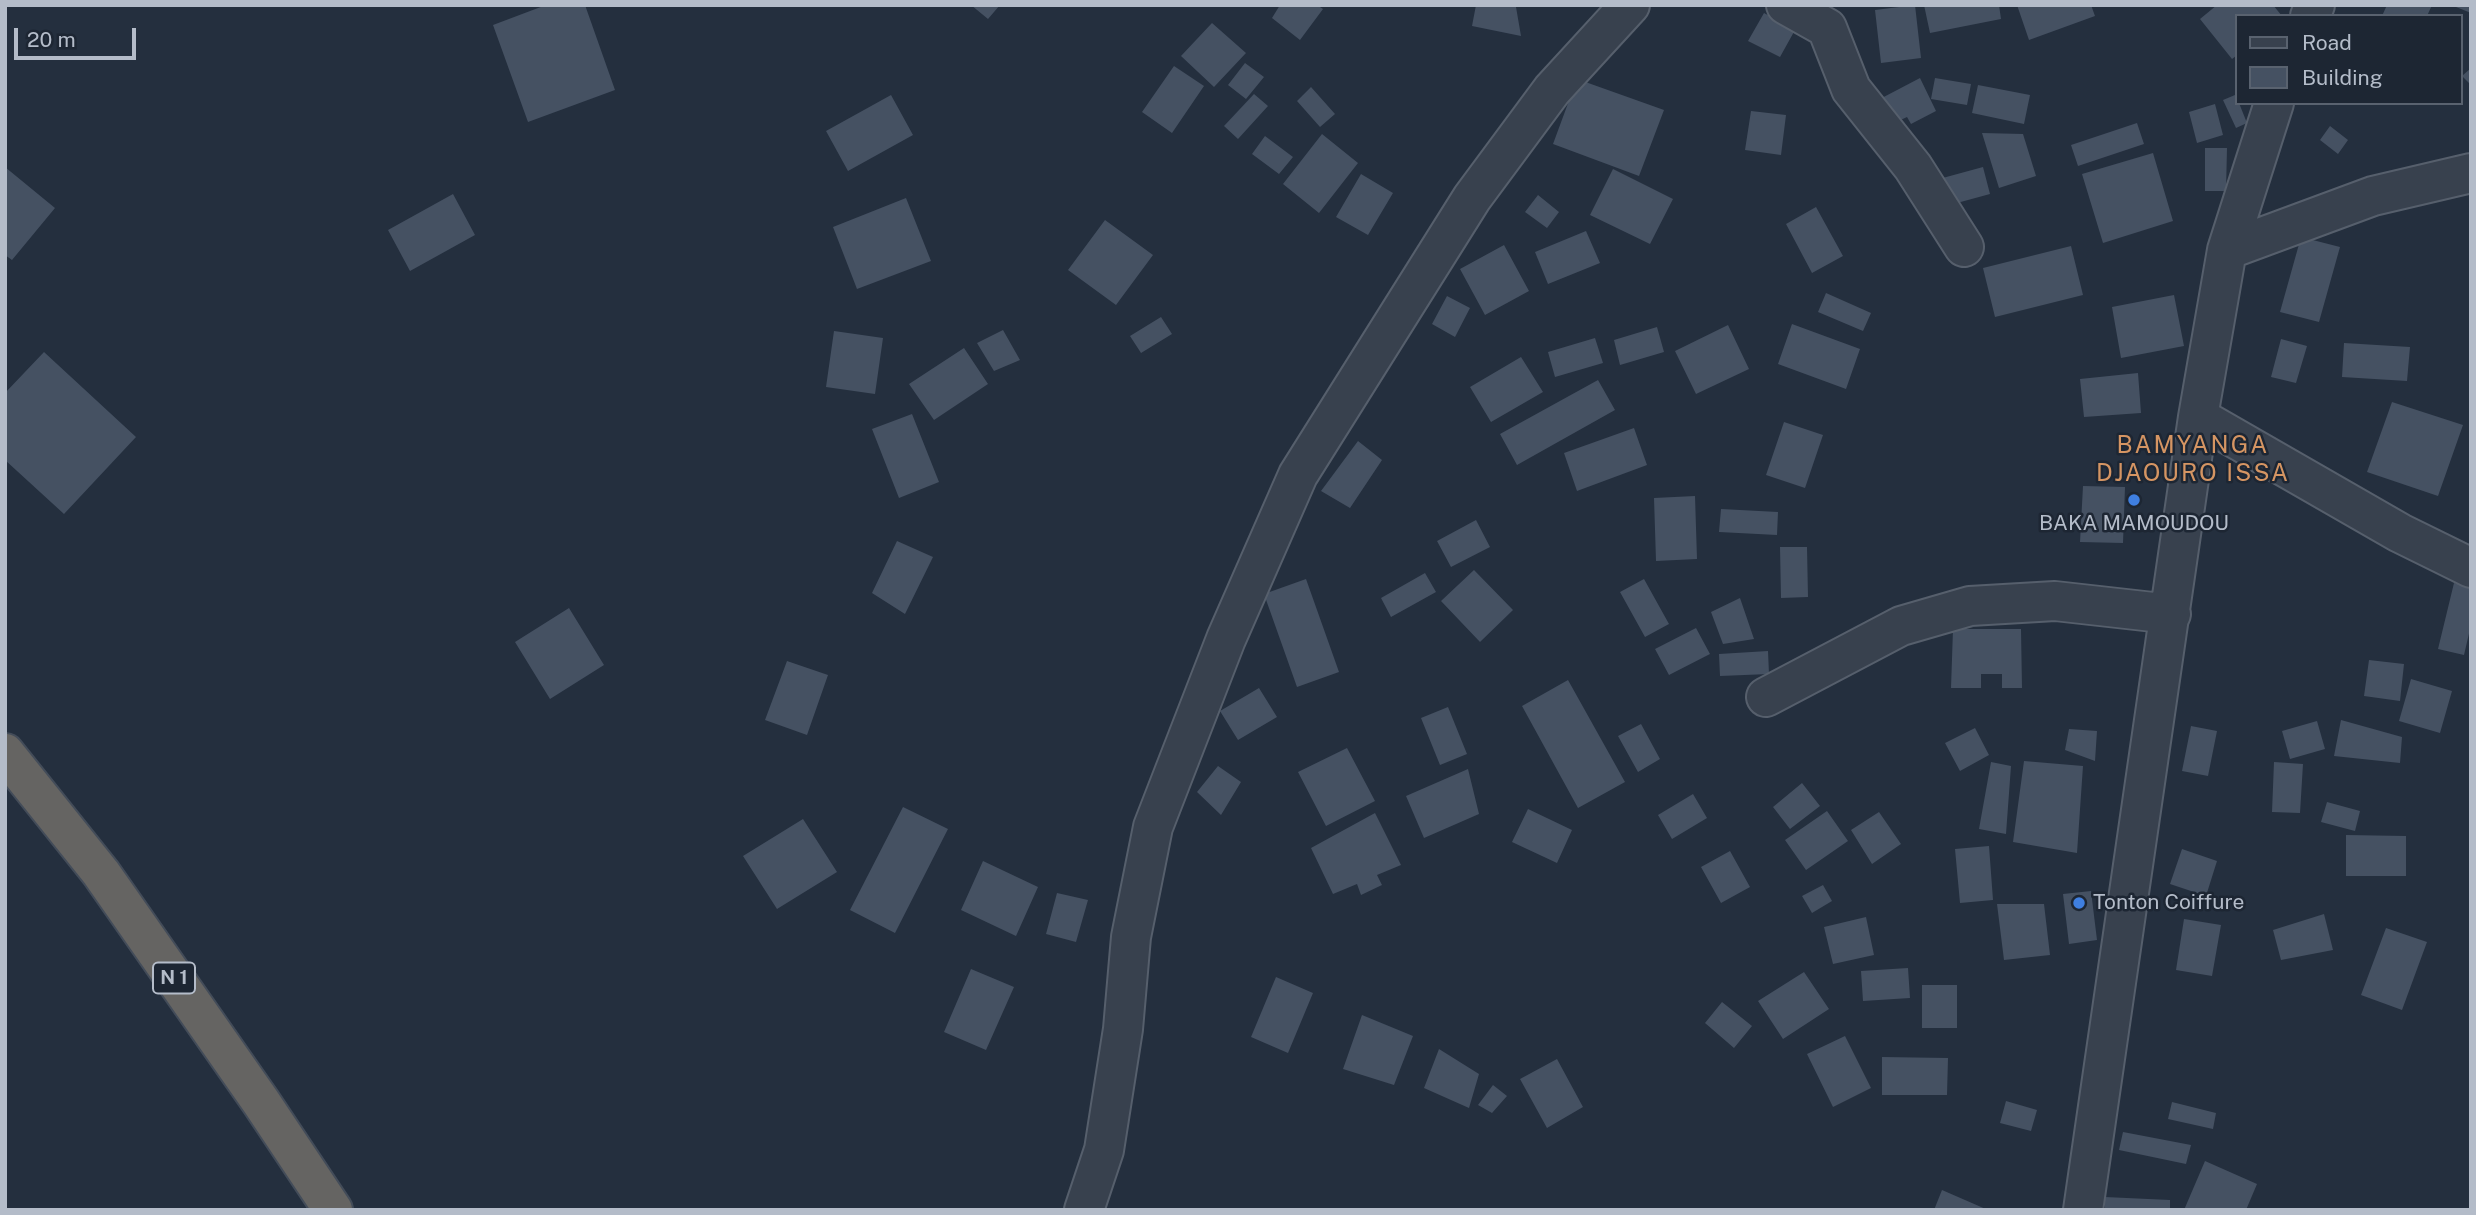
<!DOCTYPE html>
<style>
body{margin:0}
#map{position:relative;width:2476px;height:1215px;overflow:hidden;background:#242f3e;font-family:"Public Sans",sans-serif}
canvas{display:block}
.frame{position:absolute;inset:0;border:7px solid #b4bcc9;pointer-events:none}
.legend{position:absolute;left:2235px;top:14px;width:228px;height:91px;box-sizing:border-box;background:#1d2633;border:2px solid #59626f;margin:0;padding:9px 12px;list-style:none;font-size:21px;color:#b4bcc9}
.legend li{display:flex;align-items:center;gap:14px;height:35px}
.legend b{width:35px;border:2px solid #59626f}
.scale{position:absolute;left:14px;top:28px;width:122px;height:32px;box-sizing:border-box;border:4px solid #b4bcc9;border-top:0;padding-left:9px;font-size:21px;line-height:24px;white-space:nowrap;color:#b4bcc9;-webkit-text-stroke:5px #1d2633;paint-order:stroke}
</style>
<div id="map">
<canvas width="2476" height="1215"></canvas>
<div class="frame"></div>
<ul class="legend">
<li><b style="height:9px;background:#38414e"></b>Road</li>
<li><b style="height:19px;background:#455162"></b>Building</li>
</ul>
<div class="scale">20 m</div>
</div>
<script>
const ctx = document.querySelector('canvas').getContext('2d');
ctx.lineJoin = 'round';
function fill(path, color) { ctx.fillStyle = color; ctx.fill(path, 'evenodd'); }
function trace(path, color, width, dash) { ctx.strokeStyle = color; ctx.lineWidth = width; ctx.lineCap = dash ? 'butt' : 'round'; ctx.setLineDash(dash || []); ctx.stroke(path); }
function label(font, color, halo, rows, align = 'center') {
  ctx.font = font + ' "Public Sans",sans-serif'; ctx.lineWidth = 5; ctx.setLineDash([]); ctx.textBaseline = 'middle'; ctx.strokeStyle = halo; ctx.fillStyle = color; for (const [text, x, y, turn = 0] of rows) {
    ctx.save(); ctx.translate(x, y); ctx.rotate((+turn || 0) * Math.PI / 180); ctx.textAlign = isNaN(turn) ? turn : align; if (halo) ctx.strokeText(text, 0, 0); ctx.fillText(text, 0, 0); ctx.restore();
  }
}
const building = new Path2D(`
 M 546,5 L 585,5 L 615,90 L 528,122 L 493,25 Z
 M 971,5 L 1000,5 L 988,19 Z
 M 1280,5 L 1317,5 L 1323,9 L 1300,40 L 1272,18 Z
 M 1476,5 L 1516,7 L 1521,36 L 1472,26 Z
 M 1915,5 L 1921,58 L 1881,63 L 1875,10 Z
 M 1924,5 L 1999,5 L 2001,19 L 1930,33 Z
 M 2017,5 L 2091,5 L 2095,16 L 2029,40 Z
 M 2217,5 L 2273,5 L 2282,16 L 2236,16 L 2236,56 L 2232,59 L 2200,19 Z
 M 2387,5 L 2432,5 L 2427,16 L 2382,16 Z
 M 2451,5 L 2471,5 L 2471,13 Z
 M 1764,13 L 1795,30 L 1780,57 L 1748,41 Z
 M 1212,23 L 1246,53 L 1214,87 L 1181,56 Z
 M 1245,63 L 1264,77 L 1246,99 L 1228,85 Z
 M 1174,66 L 1204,86 L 1172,133 L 1142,112 Z
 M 2471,68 L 2471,85 L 2462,76 Z
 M 1920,78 L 1936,111 L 1911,124 L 1907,117 L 1890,125 L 1878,100 Z
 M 1935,78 L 1971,84 L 1967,105 L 1931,99 Z
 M 1577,79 L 1664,110 L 1639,176 L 1553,144 Z
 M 1978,85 L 2030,95 L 2024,124 L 1972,113 Z
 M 1311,87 L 1335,114 L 1320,127 L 1297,101 Z
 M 1254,94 L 1268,106 L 1238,139 L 1224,126 Z
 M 891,95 L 913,135 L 848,171 L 826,131 Z
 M 2235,95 L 2236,103 L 2239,103 L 2247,123 L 2236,128 L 2223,100 Z
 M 2215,104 L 2223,135 L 2197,143 L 2189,112 Z
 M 1751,111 L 1786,115 L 1781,155 L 1745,150 Z
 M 2137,123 L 2144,144 L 2078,166 L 2071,145 Z
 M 2330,126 L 2348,140 L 2338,154 L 2320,140 Z
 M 1982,133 L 2023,134 L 2036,176 L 1999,188 Z
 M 1322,134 L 1358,163 L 1319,213 L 1283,184 Z
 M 1265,136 L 1293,157 L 1279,174 L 1252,154 Z
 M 2205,148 L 2227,148 L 2226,191 L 2205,191 Z
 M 2153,153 L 2173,221 L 2103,243 L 2082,174 Z
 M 5,167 L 55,208 L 12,260 L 5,255 Z
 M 1983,167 L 1990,194 L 1946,206 L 1939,179 Z
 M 1613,169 L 1673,199 L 1650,244 L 1590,215 Z
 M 1361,174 L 1393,193 L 1368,235 L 1336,217 Z
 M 453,194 L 475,235 L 410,271 L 388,230 Z
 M 1538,195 L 1559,212 L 1547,228 L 1525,212 Z
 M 906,198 L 931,261 L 857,289 L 833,227 Z
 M 1816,207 L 1843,256 L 1812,273 L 1786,224 Z
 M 1105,220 L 1153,255 L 1116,305 L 1068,270 Z
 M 1586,231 L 1600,263 L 1548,284 L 1535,252 Z
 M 2301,237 L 2340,247 L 2319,322 L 2280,312 Z
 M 1504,245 L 1529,291 L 1485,315 L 1460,269 Z
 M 2071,246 L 2083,295 L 1995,317 L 1983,268 Z
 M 1826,293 L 1871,313 L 1863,331 L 1818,312 Z
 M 2174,295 L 2184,346 L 2121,358 L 2112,307 Z
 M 1447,296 L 1470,308 L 1455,337 L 1432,324 Z
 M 1161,317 L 1172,334 L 1141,353 L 1130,336 Z
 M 1792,324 L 1860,349 L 1846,389 L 1778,364 Z
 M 1728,325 L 1749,369 L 1696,394 L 1675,351 Z
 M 1657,327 L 1664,352 L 1620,365 L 1614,340 Z
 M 1003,330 L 1020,360 L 994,371 L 977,343 Z
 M 834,331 L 883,338 L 875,394 L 826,387 Z
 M 1595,338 L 1603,363 L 1555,377 L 1548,352 Z
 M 2281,339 L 2307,346 L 2296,383 L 2271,377 Z
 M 2344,343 L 2410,347 L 2407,381 L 2342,377 Z
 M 964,348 L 988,384 L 934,420 L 909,384 Z
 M 44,352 L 136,437 L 64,514 L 5,460 L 5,393 Z
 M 1521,357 L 1543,392 L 1491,422 L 1470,387 Z
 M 2138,373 L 2141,413 L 2084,417 L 2080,379 Z
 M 1598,380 L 1615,410 L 1517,465 L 1500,434 Z
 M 2392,402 L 2463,425 L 2438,496 L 2367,472 Z
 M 912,414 L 939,482 L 899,498 L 872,429 Z
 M 1784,422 L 1823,435 L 1805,488 L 1766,475 Z
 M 1634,428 L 1647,465 L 1577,491 L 1564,453 Z
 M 1358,441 L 1382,460 L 1350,508 L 1321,491 Z
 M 2083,486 L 2125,487 L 2123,543 L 2080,542 Z
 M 1695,496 L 1697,559 L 1656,561 L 1654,498 Z
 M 1721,509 L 1778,512 L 1777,535 L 1719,532 Z
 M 1476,520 L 1490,547 L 1451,567 L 1437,541 Z
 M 897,541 L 933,557 L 905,614 L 872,593 Z
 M 1780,547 L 1807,547 L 1808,597 L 1781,598 Z
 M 1474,570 L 1513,610 L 1480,642 L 1441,601 Z
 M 1425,573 L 1436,592 L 1391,617 L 1381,598 Z
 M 1306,579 L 1339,672 L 1297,687 L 1264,594 Z
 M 1644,579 L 1669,624 L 1645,637 L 1620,592 Z
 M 2454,583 L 2471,587 L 2471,625 L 2464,655 L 2438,649 Z
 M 1740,598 L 1754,639 L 1723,644 L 1711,612 Z
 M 569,608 L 604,665 L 550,699 L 515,642 Z
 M 1696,628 L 1710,654 L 1669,675 L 1655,649 Z
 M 1953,629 L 2021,629 L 2022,688 L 2002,688 L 2002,674 L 1981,674 L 1981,688 L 1951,688 Z
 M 1768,651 L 1769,674 L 1720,676 L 1719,654 Z
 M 2369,660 L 2404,664 L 2400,701 L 2364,696 Z
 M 787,661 L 828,675 L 807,735 L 765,720 Z
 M 2411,679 L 2452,691 L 2440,733 L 2399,721 Z
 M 1568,680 L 1625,782 L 1578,808 L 1522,706 Z
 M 1259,688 L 1277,717 L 1238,740 L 1220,711 Z
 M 1448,707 L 1467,754 L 1440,765 L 1421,718 Z
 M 2341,720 L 2402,737 L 2400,763 L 2334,756 Z
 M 2317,721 L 2325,749 L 2290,759 L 2282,731 Z
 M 1641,724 L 1660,759 L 1638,772 L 1618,736 Z
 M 2191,726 L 2217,731 L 2208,776 L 2182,771 Z
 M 1975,728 L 1989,755 L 1960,771 L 1945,743 Z
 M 2069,729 L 2097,731 L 2095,761 L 2065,750 Z
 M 1347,748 L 1375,801 L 1326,826 L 1298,772 Z
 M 2024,761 L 2083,766 L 2077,853 L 2013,842 Z
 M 1991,762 L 2011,766 L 2006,834 L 1979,829 Z
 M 2274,762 L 2303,764 L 2300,813 L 2272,812 Z
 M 1218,766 L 1241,782 L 1221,815 L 1197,792 Z
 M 1468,769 L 1479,814 L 1424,838 L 1406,796 Z
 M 1802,783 L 1820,806 L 1790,829 L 1773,807 Z
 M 1693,794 L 1707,818 L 1672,839 L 1658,815 Z
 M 2327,802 L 2360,811 L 2355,831 L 2321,822 Z
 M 903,807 L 948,829 L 895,933 L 850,910 Z
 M 1528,809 L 1572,830 L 1557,863 L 1512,842 Z
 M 1827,811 L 1848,841 L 1806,870 L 1785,840 Z
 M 1879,812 L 1901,844 L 1872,864 L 1851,830 Z
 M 1375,813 L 1401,865 L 1377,875 L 1382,885 L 1361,895 L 1357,884 L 1333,894 L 1311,848 Z
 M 803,819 L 837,872 L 777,909 L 743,856 Z
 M 2346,835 L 2406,836 L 2406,876 L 2346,876 Z
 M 1989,846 L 1993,900 L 1960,903 L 1955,849 Z
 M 2182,849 L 2217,861 L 2206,896 L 2170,884 Z
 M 1730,851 L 1750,887 L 1721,903 L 1701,867 Z
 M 983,861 L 1038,887 L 1016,936 L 961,910 Z
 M 1823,885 L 1832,901 L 1812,913 L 1802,896 Z
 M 2091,891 L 2097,940 L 2069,944 L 2063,894 Z
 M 1057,893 L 1088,900 L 1076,942 L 1046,934 Z
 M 1997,904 L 2044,904 L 2050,955 L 2004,960 Z
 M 2324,914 L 2333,950 L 2281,960 L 2273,930 Z
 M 1866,917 L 1874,955 L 1833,964 L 1824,927 Z
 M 2184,919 L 2221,925 L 2212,976 L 2176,970 Z
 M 2386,928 L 2427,942 L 2402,1010 L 2361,995 Z
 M 1908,968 L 1910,998 L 1863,1001 L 1861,971 Z
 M 971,969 L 1014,987 L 986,1050 L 944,1032 Z
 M 1804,972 L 1829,1009 L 1783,1039 L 1758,1001 Z
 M 1276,977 L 1313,993 L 1288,1053 L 1251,1037 Z
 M 1922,985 L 1957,985 L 1957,1028 L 1922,1028 Z
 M 1722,1002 L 1752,1026 L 1734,1048 L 1705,1023 Z
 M 1362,1015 L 1413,1036 L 1394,1085 L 1343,1069 Z
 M 1845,1036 L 1871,1088 L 1833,1107 L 1807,1054 Z
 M 1439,1049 L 1479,1074 L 1469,1108 L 1424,1088 Z
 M 1882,1057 L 1948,1058 L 1947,1095 L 1882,1095 Z
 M 1557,1059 L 1583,1107 L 1547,1128 L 1520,1079 Z
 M 1493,1085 L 1507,1096 L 1492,1113 L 1478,1105 Z
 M 2006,1101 L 2037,1110 L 2031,1131 L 2000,1123 Z
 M 2172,1102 L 2216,1113 L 2213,1129 L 2168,1119 Z
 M 2123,1132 L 2191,1145 L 2186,1164 L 2119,1150 Z
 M 2205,1161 L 2257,1184 L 2246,1210 L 2184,1210 Z
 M 1942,1190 L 1988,1210 L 1934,1210 Z
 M 2105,1197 L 2170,1200 L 2170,1210 L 2105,1210 Z`);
const minor = new Path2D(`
 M 1786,5 L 1827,28 L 1851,89 L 1913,167 L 1964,247
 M 2310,16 L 2315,5
 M 2227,250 L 2373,196 L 2471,173
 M 2198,417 L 2400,533 L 2471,568
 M 1766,697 L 1901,626 L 1970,606 L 2055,601 L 2171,614
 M 1084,1210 L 1104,1150 L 1123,1029 L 1131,937 L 1153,827 L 1226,639 L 1298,475 L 1472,198 L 1552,90 L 1630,5
 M 2083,1210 L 2198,417 L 2227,250 L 2274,103`);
const trunk = new Path2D(`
 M 5,753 L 101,873 L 261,1102 L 333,1210`);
const markers = [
 [2134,500,7,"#3f7fe0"],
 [2079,903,7,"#3f7fe0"]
];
const shields = [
 [174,978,42]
];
const shieldNames = [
 ["N 1",174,978]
];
const poiNames = [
 ["BAKA MAMOUDOU",2134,524],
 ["Tonton Coiffure",2093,903,"left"]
];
const quarterNames = [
 ["BAMYANGA",2193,446],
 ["DJAOURO ISSA",2193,474]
];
fill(building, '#455162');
trace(minor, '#565f6c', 42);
trace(trunk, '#434c59', 42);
trace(minor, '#38414e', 38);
trace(trunk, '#656462', 38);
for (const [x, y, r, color] of markers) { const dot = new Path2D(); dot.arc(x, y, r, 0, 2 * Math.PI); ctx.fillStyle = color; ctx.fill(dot); trace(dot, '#1d2633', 2.5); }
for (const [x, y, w] of shields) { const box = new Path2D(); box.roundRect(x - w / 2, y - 15.5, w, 31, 5); ctx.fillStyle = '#1d2633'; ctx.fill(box); trace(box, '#b4bcc9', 2); }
label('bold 19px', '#b4bcc9', null, shieldNames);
label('21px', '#b4bcc9', '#1d2633', poiNames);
ctx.letterSpacing = '2px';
label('24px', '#d59563', '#1d2633', quarterNames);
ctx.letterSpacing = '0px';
</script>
